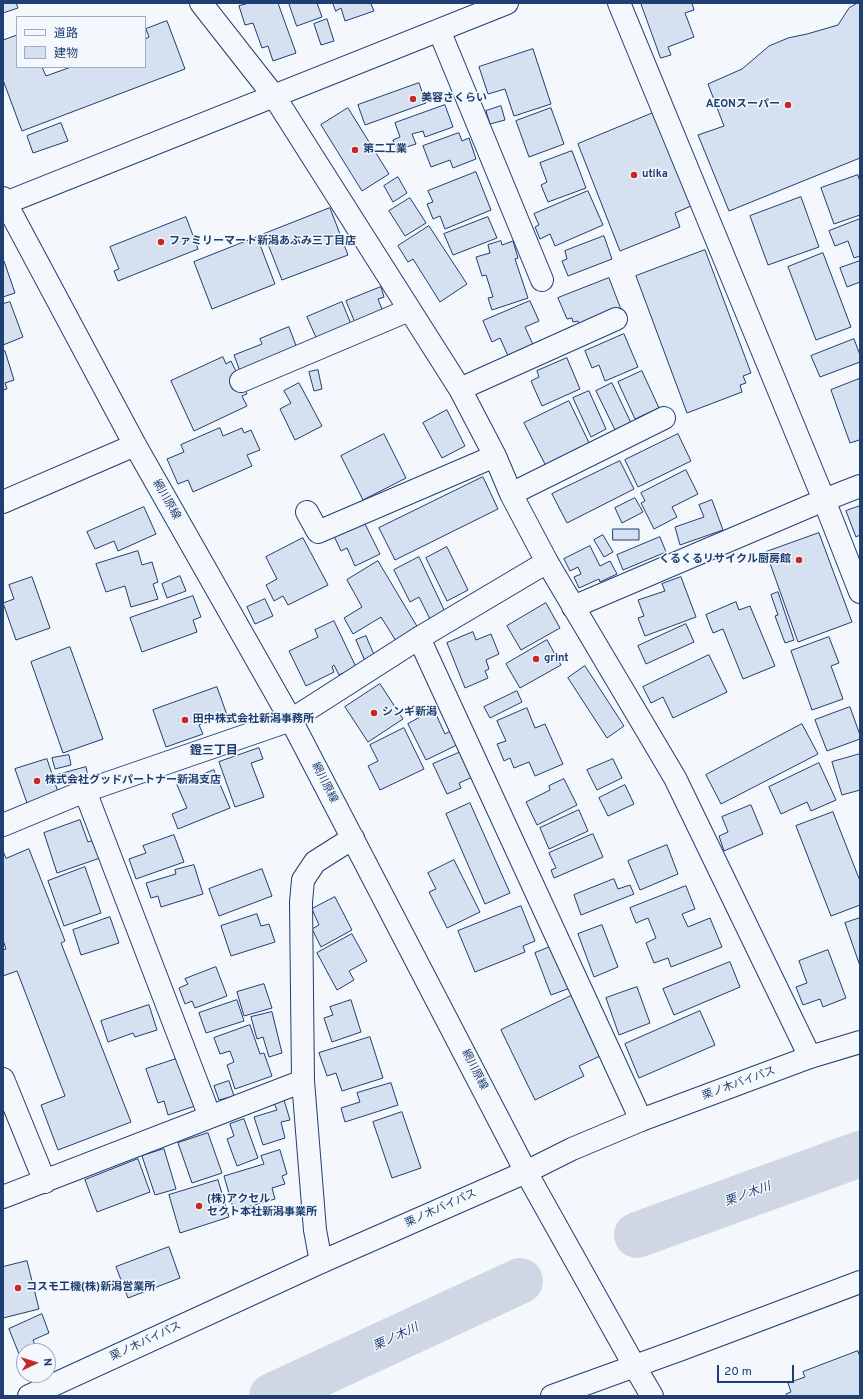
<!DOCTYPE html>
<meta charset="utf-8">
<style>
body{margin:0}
#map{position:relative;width:863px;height:1399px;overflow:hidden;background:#f4f7fb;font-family:Overpass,"Noto Sans JP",sans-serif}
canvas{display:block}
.frame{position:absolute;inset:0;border:4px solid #1d3f73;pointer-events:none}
.legend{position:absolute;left:16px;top:16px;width:130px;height:52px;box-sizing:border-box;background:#f4f7fb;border:1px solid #9eadc5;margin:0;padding:5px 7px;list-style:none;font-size:12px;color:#1d3f73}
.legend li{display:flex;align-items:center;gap:8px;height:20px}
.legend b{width:20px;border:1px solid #9eadc5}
.north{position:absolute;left:16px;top:1343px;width:40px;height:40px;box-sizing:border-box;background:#f4f7fb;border:1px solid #9eadc5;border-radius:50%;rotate:86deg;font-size:11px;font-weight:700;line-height:16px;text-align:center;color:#1d3f73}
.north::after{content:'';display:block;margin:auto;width:14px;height:18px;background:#c62828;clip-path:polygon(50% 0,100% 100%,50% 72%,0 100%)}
.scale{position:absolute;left:717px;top:1365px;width:77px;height:18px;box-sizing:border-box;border:2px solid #1d3f73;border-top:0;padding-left:5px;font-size:12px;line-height:14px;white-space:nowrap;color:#1d3f73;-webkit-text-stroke:3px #f4f7fb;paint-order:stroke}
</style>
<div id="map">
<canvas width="863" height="1399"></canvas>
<div class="frame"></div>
<ul class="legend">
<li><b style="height:5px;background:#f4f7fb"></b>道路</li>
<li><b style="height:11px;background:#d5e0f0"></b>建物</li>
</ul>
<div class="north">N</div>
<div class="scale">20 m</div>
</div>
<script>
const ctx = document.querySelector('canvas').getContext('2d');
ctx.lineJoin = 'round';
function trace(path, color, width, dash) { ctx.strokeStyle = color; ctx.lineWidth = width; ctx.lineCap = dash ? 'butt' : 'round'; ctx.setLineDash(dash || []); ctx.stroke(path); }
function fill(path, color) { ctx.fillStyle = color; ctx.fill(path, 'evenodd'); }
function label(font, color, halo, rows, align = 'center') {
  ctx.font = font + ' Overpass,"Noto Sans JP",sans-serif'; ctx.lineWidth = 3; ctx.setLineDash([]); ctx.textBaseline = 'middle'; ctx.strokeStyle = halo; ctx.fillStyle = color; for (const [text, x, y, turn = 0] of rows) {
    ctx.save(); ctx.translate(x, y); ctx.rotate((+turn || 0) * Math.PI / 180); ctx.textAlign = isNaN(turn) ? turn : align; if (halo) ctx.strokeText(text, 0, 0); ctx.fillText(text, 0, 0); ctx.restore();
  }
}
const river = new Path2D(`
 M 637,1235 L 860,1154
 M 272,1396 L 520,1281`);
const building = new Path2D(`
 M 3,3 L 16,3 L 18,8 L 3,13 Z
 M 250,3 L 278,3 L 296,53 L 273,61 L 268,46 L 262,48 L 253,23 L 245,25 L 239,6 Z
 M 289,3 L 317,3 L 322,17 L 297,26 Z
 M 333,3 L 373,3 L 371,4 L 374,11 L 345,21 L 341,8 L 336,11 Z
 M 641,3 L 692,3 L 694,10 L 685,13 L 694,37 L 668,47 L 671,55 L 661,58 Z
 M 858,3 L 860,3 L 860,158 L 729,211 L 698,135 L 724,126 L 708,84 L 742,69 L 769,46 L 788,38 L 807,34 L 838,25 L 849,8 Z
 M 327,19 L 334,41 L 321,45 L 314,24 Z
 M 167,21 L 185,69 L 22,131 L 3,80 L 3,40 L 17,35 L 17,67 L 42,67 L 46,76 L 71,67 L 145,67 L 145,39 L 149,37 L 146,29 Z
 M 533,49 L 551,104 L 514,116 L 505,89 L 488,94 L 479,67 Z
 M 419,83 L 426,103 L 365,125 L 358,105 Z
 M 445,105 L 453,127 L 425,137 L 423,131 L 412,134 L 416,144 L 397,150 L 393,140 L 400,137 L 395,123 Z
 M 501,106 L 505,120 L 490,124 L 486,111 Z
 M 348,108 L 389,174 L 362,191 L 321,125 Z
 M 551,108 L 564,144 L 529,157 L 516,121 Z
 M 653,113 L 691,206 L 675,213 L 680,227 L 620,251 L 578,144 Z
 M 61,123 L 68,141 L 33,153 L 27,136 Z
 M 459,133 L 462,141 L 469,138 L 476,159 L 453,168 L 450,160 L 431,167 L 423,146 Z
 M 572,151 L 586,188 L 548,202 L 541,185 L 547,182 L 540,163 Z
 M 476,172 L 491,210 L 445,229 L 440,216 L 433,219 L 427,204 L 433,202 L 428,191 Z
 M 858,175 L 860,182 L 860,215 L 834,224 L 821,188 Z
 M 398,177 L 407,193 L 393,202 L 384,186 Z
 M 588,191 L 603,225 L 555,246 L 550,234 L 540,239 L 535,227 L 539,225 L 534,214 Z
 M 801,197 L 819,247 L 768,265 L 750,216 Z
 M 410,198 L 426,223 L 405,236 L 389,211 Z
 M 330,208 L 348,255 L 282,280 L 264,234 Z
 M 186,217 L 198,249 L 118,281 L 114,271 L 119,269 L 110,247 Z
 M 488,217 L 497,238 L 453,255 L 444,234 Z
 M 860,219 L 860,256 L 854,258 L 848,241 L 835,246 L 829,231 Z
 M 429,226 L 467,284 L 440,302 L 413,259 L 408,262 L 398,246 Z
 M 604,236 L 612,259 L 568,276 L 562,261 L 567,259 L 565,251 Z
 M 257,237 L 275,284 L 212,309 L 194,262 Z
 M 501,241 L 502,245 L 513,241 L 518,258 L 515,259 L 528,298 L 492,310 L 488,298 L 493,297 L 486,275 L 482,276 L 476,257 L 490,253 L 488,245 Z
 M 705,250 L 751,373 L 743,376 L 746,383 L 740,385 L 742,392 L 687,413 L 636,276 Z
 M 823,253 L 851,327 L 816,340 L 788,267 Z
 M 3,261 L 4,261 L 15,293 L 3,297 Z
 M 860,261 L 860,282 L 847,287 L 840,268 Z
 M 609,278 L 622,312 L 580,328 L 578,321 L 573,322 L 572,318 L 567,319 L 558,298 Z
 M 381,287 L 384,297 L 378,299 L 384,314 L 356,325 L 346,301 Z
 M 530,301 L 539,321 L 525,327 L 534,347 L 509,358 L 500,338 L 492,342 L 483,321 Z
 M 10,302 L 23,337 L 3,345 L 3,304 Z
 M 342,302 L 351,324 L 318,342 L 307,317 Z
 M 289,327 L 298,351 L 241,374 L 234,355 L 262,344 L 260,339 Z
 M 624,334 L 638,367 L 605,381 L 599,365 L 592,368 L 585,351 Z
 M 854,339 L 860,355 L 860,362 L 820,377 L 811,356 Z
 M 5,351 L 14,380 L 5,383 L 7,389 L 3,390 L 3,352 Z
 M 223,357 L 226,364 L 231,361 L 247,394 L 242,396 L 247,406 L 194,431 L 171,381 Z
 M 567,358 L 580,389 L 542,406 L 531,381 L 539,377 L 537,371 Z
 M 318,370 L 322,389 L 314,391 L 309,372 Z
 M 642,371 L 659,408 L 635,419 L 618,382 Z
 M 859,379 L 860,383 L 860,443 L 859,440 L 850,443 L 831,390 Z
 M 299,383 L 322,426 L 295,440 L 280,409 L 291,403 L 284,391 Z
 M 612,383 L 632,425 L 616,432 L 596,391 Z
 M 589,391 L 606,429 L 591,437 L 573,398 Z
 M 569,401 L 592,449 L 548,470 L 524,423 Z
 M 447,410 L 465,446 L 442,458 L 423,423 Z
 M 220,428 L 223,436 L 242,428 L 244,433 L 251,430 L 260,450 L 247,455 L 252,466 L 193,492 L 188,480 L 178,484 L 167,459 L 184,452 L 181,445 Z
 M 384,434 L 406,478 L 363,500 L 341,456 Z
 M 678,434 L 691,461 L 638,487 L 625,460 Z
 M 620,461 L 634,489 L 567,523 L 552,494 Z
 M 686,470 L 698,494 L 672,507 L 677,517 L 654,529 L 641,503 L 645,501 L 641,493 Z
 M 483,477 L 498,509 L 395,560 L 379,528 Z
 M 635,498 L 643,512 L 622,523 L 615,508 Z
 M 712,500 L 723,530 L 680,545 L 675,527 L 704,517 L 699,505 Z
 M 860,506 L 860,535 L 856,537 L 846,511 Z
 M 144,507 L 156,534 L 118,551 L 114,541 L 95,549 L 87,532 Z
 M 364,522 L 380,554 L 355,566 L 347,548 L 341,551 L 334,536 Z
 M 613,529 L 639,529 L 639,540 L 613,540 Z
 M 819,533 L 852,622 L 798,642 L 766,552 Z
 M 603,535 L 613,552 L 604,557 L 594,540 Z
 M 660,537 L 666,552 L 623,570 L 617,555 Z
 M 303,538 L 328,585 L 288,605 L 283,596 L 274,601 L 266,585 L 277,579 L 266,557 Z
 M 590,546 L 600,566 L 610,561 L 617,574 L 600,582 L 599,579 L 579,588 L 574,577 L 581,574 L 578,567 L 570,571 L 564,559 Z
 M 447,547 L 468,590 L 447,601 L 426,558 Z
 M 138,551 L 142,565 L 152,562 L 158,582 L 153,584 L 158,599 L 131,607 L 125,586 L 106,592 L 96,564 Z
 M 419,557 L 447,616 L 432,623 L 419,597 L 410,602 L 394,570 Z
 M 378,561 L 418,628 L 396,641 L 381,617 L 353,634 L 344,618 L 362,607 L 347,580 Z
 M 180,576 L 186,591 L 167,598 L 162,584 Z
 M 32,577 L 50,628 L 16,640 L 3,603 L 14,599 L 9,585 Z
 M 681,577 L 696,617 L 645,636 L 638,618 L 644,616 L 638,600 L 665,591 L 662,584 Z
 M 778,592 L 794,640 L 785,643 L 775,616 L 778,615 L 771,595 Z
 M 193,596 L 201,617 L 193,620 L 197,632 L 142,652 L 130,618 Z
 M 265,599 L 273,616 L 255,624 L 247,607 Z
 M 736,602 L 739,610 L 750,606 L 775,666 L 743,679 L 723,629 L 713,633 L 706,615 Z
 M 546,603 L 560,628 L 521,650 L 507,626 Z
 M 334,621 L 356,667 L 339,675 L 334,665 L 332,667 L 334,672 L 306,686 L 289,651 L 318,637 L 315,630 Z
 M 686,624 L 694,642 L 646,664 L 638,646 Z
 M 473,632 L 476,640 L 491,634 L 499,654 L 486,660 L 489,669 L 485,671 L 488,678 L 465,688 L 447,643 Z
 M 366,636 L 375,657 L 365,661 L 356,640 Z
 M 829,637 L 839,663 L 831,666 L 843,699 L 812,710 L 791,651 Z
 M 547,640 L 561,665 L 520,688 L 506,664 Z
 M 70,647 L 103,739 L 63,753 L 31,662 Z
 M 709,655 L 727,692 L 673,718 L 663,697 L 651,703 L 643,687 Z
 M 585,666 L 624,726 L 607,738 L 568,678 Z
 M 380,684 L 403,719 L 368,742 L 345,707 Z
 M 217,687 L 227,715 L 199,725 L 203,734 L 166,747 L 153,710 Z
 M 517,691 L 522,702 L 490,718 L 484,707 Z
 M 850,707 L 860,735 L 860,739 L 827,751 L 815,720 Z
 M 527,708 L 535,728 L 545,724 L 563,764 L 535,776 L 529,762 L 514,768 L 510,758 L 504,761 L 497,744 L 506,741 L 497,721 Z
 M 434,710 L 445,734 L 456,728 L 463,742 L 426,760 L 408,724 Z
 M 802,724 L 818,754 L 721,804 L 706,775 Z
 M 404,728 L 424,769 L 380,790 L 368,766 L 378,761 L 370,745 Z
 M 259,748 L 263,759 L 251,763 L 264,797 L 235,807 L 219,762 Z
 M 463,751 L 475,776 L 459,783 L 461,788 L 447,794 L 433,764 Z
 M 860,754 L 860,790 L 842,795 L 832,762 Z
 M 69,755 L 71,765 L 55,769 L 52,758 Z
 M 47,759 L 58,792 L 27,803 L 15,769 Z
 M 613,759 L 622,778 L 597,790 L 587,770 Z
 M 819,763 L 836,800 L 811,811 L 807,802 L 781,814 L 769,787 Z
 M 86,767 L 88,777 L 60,784 L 57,775 Z
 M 214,770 L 230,808 L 178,829 L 172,814 L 187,808 L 177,785 Z
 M 564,779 L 577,805 L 537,825 L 526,802 L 550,790 L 549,786 Z
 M 625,785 L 634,804 L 608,816 L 599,798 Z
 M 470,803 L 510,893 L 485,904 L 446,814 Z
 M 751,805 L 763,834 L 724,851 L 719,836 L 728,832 L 722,817 Z
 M 579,810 L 588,831 L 549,849 L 540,828 Z
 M 833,812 L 860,881 L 860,905 L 831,916 L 796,826 Z
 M 80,820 L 88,842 L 94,840 L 100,858 L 57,873 L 44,833 Z
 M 593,834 L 603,857 L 554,878 L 551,870 L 556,868 L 549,853 Z
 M 174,835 L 184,862 L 136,879 L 129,859 L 146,853 L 143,846 Z
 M 667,845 L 678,874 L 640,890 L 628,861 Z
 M 29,849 L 65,941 L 61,943 L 131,1122 L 58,1150 L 41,1105 L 65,1096 L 17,971 L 3,976 L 3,950 L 6,949 L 3,940 L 3,851 L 6,858 Z
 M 454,860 L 480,912 L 447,928 L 429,892 L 436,889 L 428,873 Z
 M 194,865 L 203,894 L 161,907 L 158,896 L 151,898 L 146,883 L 176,874 L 175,870 Z
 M 85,867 L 101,913 L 64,926 L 48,881 Z
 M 262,869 L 272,896 L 219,916 L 209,889 Z
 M 614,879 L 618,889 L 630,885 L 634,894 L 581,915 L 574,895 Z
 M 686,886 L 695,909 L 682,914 L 688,927 L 710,918 L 722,947 L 671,967 L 668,958 L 654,963 L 646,943 L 656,938 L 648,918 L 636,923 L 630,908 Z
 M 335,897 L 352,930 L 321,947 L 312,929 L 319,925 L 312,909 Z
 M 521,906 L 535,941 L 523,946 L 525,952 L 475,972 L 458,931 Z
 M 257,914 L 261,926 L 269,924 L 275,942 L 231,956 L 221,926 Z
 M 110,917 L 119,943 L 81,955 L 73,930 Z
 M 860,918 L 860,966 L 845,923 Z
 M 602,925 L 618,967 L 594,977 L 578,934 Z
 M 352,934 L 367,961 L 349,971 L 354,980 L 337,990 L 317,953 Z
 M 555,945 L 570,988 L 551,995 L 535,953 Z
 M 828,950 L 846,998 L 823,1007 L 820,999 L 803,1005 L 796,987 L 807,983 L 799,961 Z
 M 730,962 L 740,987 L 674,1015 L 663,989 Z
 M 216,967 L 227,996 L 195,1008 L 192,1001 L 185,1004 L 179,988 L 188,984 L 185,979 Z
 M 264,984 L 272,1008 L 244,1016 L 237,992 Z
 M 637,987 L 650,1023 L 619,1035 L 606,998 Z
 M 575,994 L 604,1054 L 579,1066 L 584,1076 L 535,1100 L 501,1030 Z
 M 237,1000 L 244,1021 L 206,1033 L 199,1013 Z
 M 351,1000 L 361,1032 L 332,1042 L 324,1018 L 333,1015 L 330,1007 Z
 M 149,1005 L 157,1030 L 135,1037 L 133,1033 L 108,1042 L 101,1021 Z
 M 700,1011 L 715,1045 L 639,1078 L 625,1044 Z
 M 272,1012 L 282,1053 L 269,1057 L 263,1037 L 257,1039 L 251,1017 Z
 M 250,1025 L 260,1054 L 264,1053 L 272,1076 L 235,1089 L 227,1065 L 234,1062 L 230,1051 L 220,1054 L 214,1038 Z
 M 370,1037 L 383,1078 L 342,1091 L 336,1073 L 327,1076 L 319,1053 Z
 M 182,1057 L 198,1105 L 168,1115 L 164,1101 L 158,1103 L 146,1069 Z
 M 229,1081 L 234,1096 L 219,1100 L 214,1086 Z
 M 391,1083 L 398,1105 L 345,1122 L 341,1108 L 360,1102 L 357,1093 Z
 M 284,1100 L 290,1120 L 281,1122 L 285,1138 L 263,1145 L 254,1117 L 277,1110 L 274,1103 Z
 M 402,1112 L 421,1168 L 392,1178 L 373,1122 Z
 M 244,1119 L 258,1158 L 237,1166 L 227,1139 L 234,1136 L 230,1124 Z
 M 208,1133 L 222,1173 L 192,1183 L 178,1143 Z
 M 164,1149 L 176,1189 L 155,1195 L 142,1156 Z
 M 280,1150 L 287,1174 L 282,1176 L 285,1184 L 272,1188 L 275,1199 L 234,1211 L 224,1176 L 264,1164 L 261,1156 Z
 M 138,1159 L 150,1192 L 97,1212 L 85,1180 Z
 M 218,1180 L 229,1217 L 180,1233 L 169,1195 Z
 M 169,1247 L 180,1278 L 128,1298 L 116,1267 Z
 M 27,1261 L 39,1309 L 3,1318 L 3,1267 Z
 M 42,1314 L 49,1333 L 33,1340 L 36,1347 L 19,1354 L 9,1329 Z
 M 858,1351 L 860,1357 L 860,1396 L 787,1396 L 786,1394 L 791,1392 L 788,1383 L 805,1377 L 803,1372 Z`);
const minor = new Path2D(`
 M 201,3 L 274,96 L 460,389 L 495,456 L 511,494 L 547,562 L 675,778 L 810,1057
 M 619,3 L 824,500 L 860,592
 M 439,30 L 542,280
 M 3,198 L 135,445 L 291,720 L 526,1172 L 635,1367 L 652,1396
 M 3,204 L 507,3
 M 241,381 L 409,310
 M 460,389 L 616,319
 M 511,494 L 664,418
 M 3,502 L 135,445
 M 307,512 L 318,532 L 495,456
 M 573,607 L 824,500 L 860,486
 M 419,638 L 641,1120
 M 85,791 L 210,1117
 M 3,825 L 85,791 L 291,720 L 419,638 L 547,562
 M 3,1079 L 45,1182
 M 3,1197 L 303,1081
 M 321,1262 L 315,1230 L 303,1081 L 301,902 L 303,880 L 315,862 L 353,838`);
const highway = new Path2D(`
 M 29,1396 L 321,1262 L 526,1172 L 572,1149 L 641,1120 L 810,1057 L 860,1042
 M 552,1396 L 682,1349 L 860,1282`);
const markers = [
 [413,99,4,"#c62828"],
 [788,105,4,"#c62828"],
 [355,150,4,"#c62828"],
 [634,175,4,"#c62828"],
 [161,242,4,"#c62828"],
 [799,560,4,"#c62828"],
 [536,659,4,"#c62828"],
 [374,713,4,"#c62828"],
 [185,720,4,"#c62828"],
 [37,781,4,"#c62828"],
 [199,1206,4,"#c62828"],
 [18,1288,4,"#c62828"]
];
const poiNames = [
 ["美容さくらい",421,99],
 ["AEONスーパー",780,105,"right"],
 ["第二工業",363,150],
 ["utika",642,175],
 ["ファミリーマート新潟あぶみ三丁目店",169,242],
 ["くるくるリサイクル厨房館",791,560,"right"],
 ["grint",544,659],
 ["シンギ新潟",382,713],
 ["田中株式会社新潟事務所",193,720],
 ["株式会社グッドパートナー新潟支店",45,781],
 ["(株)アクセル",207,1200],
 ["セクト本社新潟事業所",207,1213],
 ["コスモ工機(株)新潟営業所",26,1288]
];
const streetNames = [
 ["網川原線",166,500,60],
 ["網川原線",324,783,63],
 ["網川原線",474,1070,63],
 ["栗ノ木バイパス",739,1084,-20],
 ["栗ノ木バイパス",441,1209,-24],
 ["栗ノ木バイパス",146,1342,-25]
];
const neighbourhoodNames = [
 ["鐙三丁目",214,752]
];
const waterNames = [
 ["栗ノ木川",748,1195,-20],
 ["栗ノ木川",396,1338,-25]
];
trace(river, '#cfd7e4', 46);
fill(building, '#d5e0f0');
trace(building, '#1d3f73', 1);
trace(minor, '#1d3f73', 24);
trace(highway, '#1d3f73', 24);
trace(minor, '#f4f7fb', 22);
trace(highway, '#f4f7fb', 22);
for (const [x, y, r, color] of markers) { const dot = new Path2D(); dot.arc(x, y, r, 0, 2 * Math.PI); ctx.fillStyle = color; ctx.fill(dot); trace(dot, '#f4f7fb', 1.5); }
label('bold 11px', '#1d3f73', '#f4f7fb', poiNames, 'left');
label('11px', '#1d3f73', '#f4f7fb', streetNames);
label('bold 12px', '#1d3f73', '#f4f7fb', neighbourhoodNames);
label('italic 12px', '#1d3f73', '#f4f7fb', waterNames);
</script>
